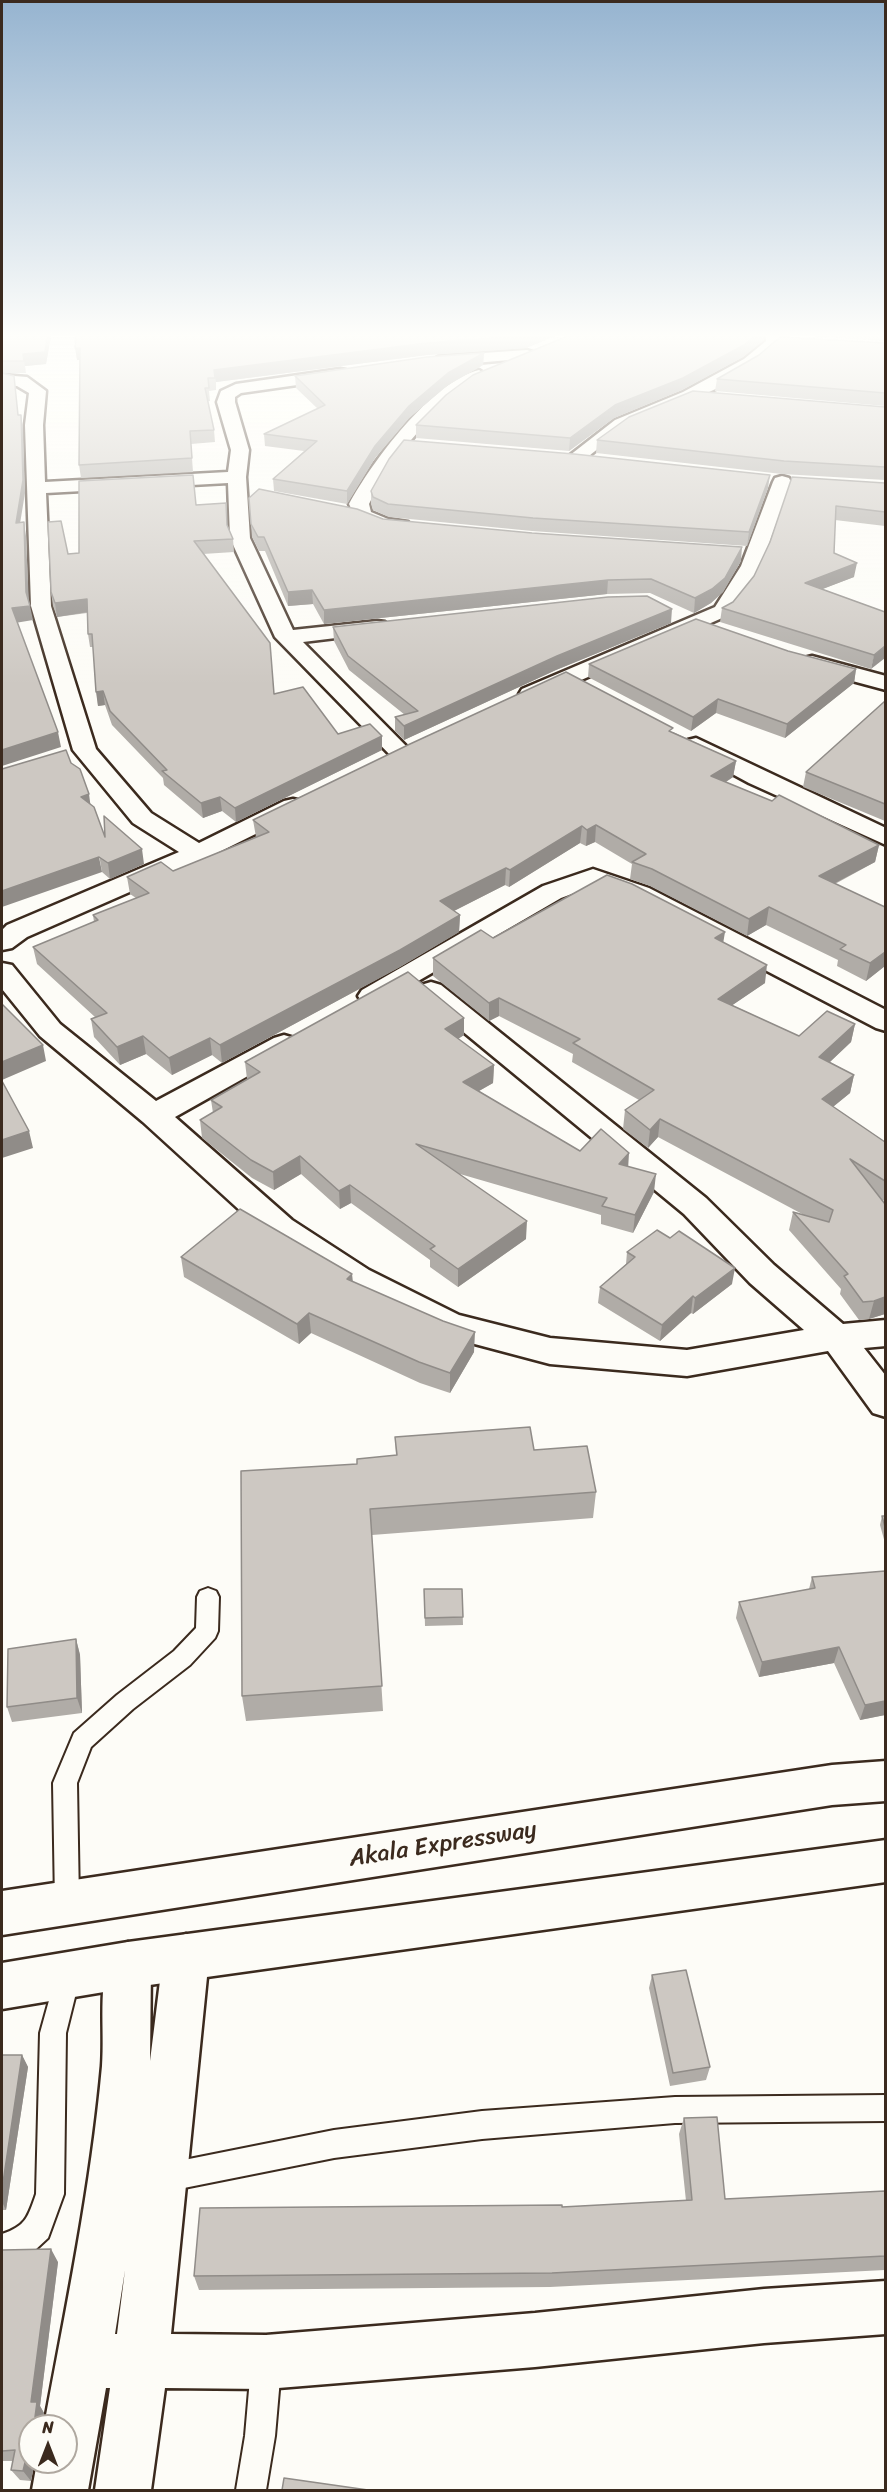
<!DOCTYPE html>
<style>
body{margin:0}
#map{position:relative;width:887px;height:2492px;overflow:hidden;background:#fdfcf7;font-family:Sriracha,sans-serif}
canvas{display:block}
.frame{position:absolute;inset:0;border:3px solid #3b2a1e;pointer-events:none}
.north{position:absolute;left:18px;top:2414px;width:60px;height:60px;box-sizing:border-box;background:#fdfcf7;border:2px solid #afa8a0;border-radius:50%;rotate:0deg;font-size:16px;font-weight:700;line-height:24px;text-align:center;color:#3b2a1e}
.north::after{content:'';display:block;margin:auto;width:21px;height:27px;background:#3b2a1e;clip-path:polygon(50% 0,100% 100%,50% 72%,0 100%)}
</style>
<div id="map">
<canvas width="887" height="2492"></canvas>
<div class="frame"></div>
<div class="north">N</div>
</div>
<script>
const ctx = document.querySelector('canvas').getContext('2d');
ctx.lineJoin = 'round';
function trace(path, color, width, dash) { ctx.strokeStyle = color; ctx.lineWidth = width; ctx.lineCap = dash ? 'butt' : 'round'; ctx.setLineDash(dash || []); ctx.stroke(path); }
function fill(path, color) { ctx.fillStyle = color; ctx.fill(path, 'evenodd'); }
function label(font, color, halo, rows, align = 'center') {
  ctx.font = font + ' Sriracha,sans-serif'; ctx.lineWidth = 4.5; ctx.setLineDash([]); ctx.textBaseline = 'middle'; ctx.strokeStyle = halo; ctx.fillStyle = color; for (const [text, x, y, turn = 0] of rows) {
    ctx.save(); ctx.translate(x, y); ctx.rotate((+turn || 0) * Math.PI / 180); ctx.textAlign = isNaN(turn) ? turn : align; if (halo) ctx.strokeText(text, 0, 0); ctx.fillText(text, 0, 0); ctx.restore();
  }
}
const lane = new Path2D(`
 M 208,1588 L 216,1591 L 219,1597 L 218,1631 L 215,1638 L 190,1665 L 133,1709 L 91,1747 L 77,1783 L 79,1903 L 76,1912 L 67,1915 L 58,1912 L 55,1903 L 53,1783 L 74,1733 L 117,1695 L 174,1651 L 196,1628 L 197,1597 L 200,1591 Z
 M 67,1964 L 76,1968 L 80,1977 L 66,2033 L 64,2194 L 48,2238 L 34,2251 L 2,2262 L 2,2234 C 26,2226 28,2217 36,2194 L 40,2033 L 58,1968 Z
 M 886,2095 L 886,2121 L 675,2123 L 482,2139 L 334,2158 L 164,2192 L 154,2188 L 150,2178 L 154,2168 L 164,2164 L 334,2130 L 482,2111 L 675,2097 Z
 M 266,2352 L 276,2357 L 281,2367 L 275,2436 L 266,2490 L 236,2490 L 245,2436 L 251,2367 L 256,2357 Z`);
const street = new Path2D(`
 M 766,336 L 782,336 L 782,342 C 753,382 672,405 629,427 C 612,436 596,451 580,463 L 568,463 L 565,459 L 615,420 L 683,392 L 744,359 L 766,341 Z
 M 527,350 L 533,352 L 535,355 L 533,358 L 439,366 L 431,361 L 439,356 Z
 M 340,369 L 346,370 L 348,374 L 346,378 L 241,393 L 235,397 L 235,402 L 249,450 L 246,477 L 250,538 L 293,630 L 377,621 L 385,622 L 388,627 L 385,632 L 377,633 L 303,642 L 413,753 L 409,758 L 401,760 L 393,758 L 275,637 L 230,538 L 228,483 L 46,493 L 51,606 L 96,749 L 151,813 L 199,843 L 284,801 L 293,799 L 302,801 L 305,806 L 302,811 L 207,858 L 27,937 L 12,948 L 2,950 L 2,930 L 7,925 L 179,852 L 133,823 L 73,750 L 31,606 L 25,425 L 29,393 L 17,386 L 2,385 L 2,375 L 27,377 L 46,391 L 43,425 L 45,482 L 228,472 L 231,450 L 217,402 L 221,391 L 236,384 Z
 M 479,370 L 487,375 L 485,379 C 435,406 394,453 369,504 L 371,512 L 388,519 L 408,522 L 411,526 L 408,530 L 384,530 L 356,519 L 349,504 C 372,462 431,382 479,370 Z
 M 782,476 L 789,478 L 791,482 L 761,566 L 743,597 L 729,615 L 538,699 L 530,701 L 522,699 L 519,694 L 522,689 L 715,607 L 741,566 L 773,482 L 775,478 Z
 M 812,656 L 886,676 L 886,690 L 804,668 L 801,663 L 804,658 Z
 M 696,738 L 886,828 L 886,845 L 749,783 L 688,750 L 684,745 L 688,740 Z
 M 593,869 L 649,888 L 886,1010 L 886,1031 L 876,1028 L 631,900 L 593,886 L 561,898 L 382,1002 L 372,1005 L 362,1002 L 358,996 L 362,990 L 543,886 Z
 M 2,963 L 12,965 L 60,1024 L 156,1101 L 274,1038 L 284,1035 L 294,1038 L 299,1044 L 294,1050 L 175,1117 L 292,1220 L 369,1270 L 459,1315 L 550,1338 L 687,1350 L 804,1330 L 750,1283 L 684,1214 L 421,997 L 417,991 L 421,985 L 431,982 L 441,985 L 706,1198 L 774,1265 L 843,1324 L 886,1320 L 886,1346 L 864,1348 L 886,1376 L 886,1417 L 873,1413 L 828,1351 L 687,1376 L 550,1364 L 437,1334 L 345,1288 L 268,1236 L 143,1122 L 40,1036 L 2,989 Z
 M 186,1934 L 202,1941 L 209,1957 L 171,2334 L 266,2335 L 535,2313 L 764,2289 L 886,2281 L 886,2334 L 764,2343 L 535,2367 L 266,2389 L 165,2388 L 151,2490 L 95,2490 L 110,2388 L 106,2388 L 88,2490 L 32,2490 L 37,2462 L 66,2462 L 66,2426 L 44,2426 C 66,2307 91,2187 102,2066 C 105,2028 97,1984 112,1949 L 128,1942 L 144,1949 L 151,1965 L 150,2061 L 163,1957 L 170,1941 ZM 125,2270 L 117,2334 L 115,2334 Z`);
const primary = new Path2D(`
 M 886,1761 L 886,1801 L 832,1805 L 2,1935 L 2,1891 L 832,1765 Z
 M 886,1840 L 886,1882 L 128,1988 L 2,2009 L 2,1963 L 128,1942 Z`);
const wall = new Path2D(`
 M 2,336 L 51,336 L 46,364 L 25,366 L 26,373 L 2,373 Z
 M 76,336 L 526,348 L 427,355 L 216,382 L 216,390 L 209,391 L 210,401 L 207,401 L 214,430 L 215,442 L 191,444 L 193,472 L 81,478 L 79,465 L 80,360 L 77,360 Z
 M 568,336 L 765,336 L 764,340 L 743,357 L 682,390 L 614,418 L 569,451 L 416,438 L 416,425 Z
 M 812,336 L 885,336 L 885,341 Z
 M 885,343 L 885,406 L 715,391 L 717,379 Z
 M 484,353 L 483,365 L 448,385 L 409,418 L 375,458 L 347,504 L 274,491 L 273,479 L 304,451 L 265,446 L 264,434 L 318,409 L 296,388 L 295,376 Z
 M 885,407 L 885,480 L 782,474 L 596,453 L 597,440 Z
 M 792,477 L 885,483 L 885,526 L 835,520 L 834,553 L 854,577 L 822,589 L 885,612 L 871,669 L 720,622 L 722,608 L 733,602 L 754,576 L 770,542 Z
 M 768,488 L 747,546 L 532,531 L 389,517 L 373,510 L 371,504 L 371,491 Z
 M 249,498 L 383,519 L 741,561 L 723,592 L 711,603 L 694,613 L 650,593 L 607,594 L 324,624 L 313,604 L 288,606 L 265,551 L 259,551 L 252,537 Z
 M 226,503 L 227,527 L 233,539 L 234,552 L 203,554 L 274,694 L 338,734 L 382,750 L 236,822 L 222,811 L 203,818 L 164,785 L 163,778 L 112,725 L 105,705 L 98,706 L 93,647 L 90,647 L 88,634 L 87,613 L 57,617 L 53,606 L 51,592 L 68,554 L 79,553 L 196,505 Z
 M 671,623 L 556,670 L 404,740 L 395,731 L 395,717 L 405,715 L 349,670 L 334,641 L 333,627 Z
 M 788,651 L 856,669 L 854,683 L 785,738 L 716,713 L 691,731 L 588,677 L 589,664 Z
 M 885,701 L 885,821 L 803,787 L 806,772 Z
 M 673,732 L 736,761 L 733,777 L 726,782 L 879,845 L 875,862 L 835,884 L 885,907 L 885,966 L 866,981 L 837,966 L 838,960 L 766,925 L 747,936 L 650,886 L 630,879 L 632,864 L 595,842 L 586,846 L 580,843 L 509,887 L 505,885 L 454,911 L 460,915 L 459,932 L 400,967 L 222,1063 L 212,1055 L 172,1075 L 146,1054 L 120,1065 L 94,1037 L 91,1019 L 95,1017 L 37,964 L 33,947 L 94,922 L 93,915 L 136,898 L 130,894 L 127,877 L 173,871 L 256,837 L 253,820 Z
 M 90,804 L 105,837 L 144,864 L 110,879 L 102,872 Z
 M 493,938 L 723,942 L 765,983 L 732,1005 L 799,1036 L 855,1024 L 851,1042 L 830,1062 L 854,1075 L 850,1093 L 833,1107 L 885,1142 L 885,1202 L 883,1200 L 885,1314 L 869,1319 L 859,1320 L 840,1294 L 841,1289 L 789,1230 L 793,1212 L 804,1215 L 658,1137 L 648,1148 L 623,1129 L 625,1110 L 639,1100 L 572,1062 L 573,1054 L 499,1016 L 489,1021 L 433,976 L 433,958 Z
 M 464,1018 L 464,1035 L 458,1039 L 494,1065 L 493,1083 L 479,1091 L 580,1151 L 628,1166 L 654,1192 L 633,1233 L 601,1224 L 601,1215 L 460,1174 L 526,1239 L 458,1287 L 430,1267 L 430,1260 L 351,1203 L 340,1209 L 301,1174 L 274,1190 L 252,1178 L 202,1138 L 200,1120 L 213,1113 L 211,1100 L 247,1079 L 245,1062 Z
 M 627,1252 L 732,1284 L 693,1314 L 691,1313 L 660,1341 L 598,1303 L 600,1287 L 626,1264 Z
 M 181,1257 L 352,1274 L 353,1282 L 474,1352 L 450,1393 L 420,1383 L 311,1333 L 299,1344 L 184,1277 Z
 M 395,1437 L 534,1450 L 596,1492 L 593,1518 L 372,1535 L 383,1711 L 246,1721 L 242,1696 L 357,1464 L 396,1456 Z
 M 882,1516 L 885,1516 L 885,1543 L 880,1525 Z
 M 885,1571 L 885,1715 L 860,1720 L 834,1663 L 759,1677 L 736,1618 L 739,1602 L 809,1589 L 812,1577 Z
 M 424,1589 L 462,1589 L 463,1625 L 425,1626 Z
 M 76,1639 L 80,1655 L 82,1713 L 12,1722 L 7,1707 Z
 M 652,1975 L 710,2067 L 706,2080 L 670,2086 L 649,1988 Z
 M 2,2055 L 22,2055 L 28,2067 L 6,2210 L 2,2210 Z
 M 684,2118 L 725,2199 L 885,2191 L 885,2270 L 550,2287 L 199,2290 L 194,2276 L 562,2207 L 686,2201 L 679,2134 Z
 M 2,2250 L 58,2262 L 40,2406 L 44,2413 L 30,2426 L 30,2462 L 31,2481 L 20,2480 L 11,2470 L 13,2461 L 2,2461 Z`);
const shadedWall = new Path2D(`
 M 47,336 L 51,336 L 46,364 L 25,366 L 23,354 Z
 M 516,336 L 556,336 L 526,348 L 427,355 L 216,382 L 214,370 L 427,343 Z
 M 755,336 L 765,336 L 764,340 L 743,357 L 682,390 L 614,418 L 569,451 L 570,438 L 615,405 Z
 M 75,348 L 80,348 L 81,360 L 77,360 Z
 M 484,353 L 483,365 L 448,385 L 409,418 L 375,458 L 347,504 L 347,491 L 375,446 L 409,406 L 448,373 Z
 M 21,415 L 23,428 L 25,493 L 18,536 L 16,523 Z
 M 770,475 L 768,488 L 747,546 L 749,532 Z
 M 24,522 L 26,536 L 29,606 L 26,592 Z
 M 742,547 L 741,561 L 723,592 L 711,603 L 694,613 L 695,598 Z
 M 857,563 L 854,577 L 802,597 L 805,583 Z
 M 608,580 L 607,594 L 324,624 L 324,610 Z
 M 312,590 L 313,604 L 288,606 L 288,592 Z
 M 87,599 L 88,612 L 57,617 L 55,603 Z
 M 30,606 L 33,620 L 15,623 L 12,608 Z
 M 672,609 L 671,623 L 556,670 L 404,740 L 404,726 L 557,656 Z
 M 885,646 L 885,658 L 871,669 L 874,655 Z
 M 856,669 L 854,683 L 785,738 L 787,724 Z
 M 103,691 L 105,705 L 98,706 L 96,692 Z
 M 718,699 L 716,713 L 691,731 L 693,717 Z
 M 58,732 L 61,747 L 2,766 L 2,750 Z
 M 382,736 L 382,750 L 236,822 L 235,808 Z
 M 736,761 L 733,777 L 709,793 L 711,776 Z
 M 89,794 L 91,809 L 81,797 Z
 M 220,797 L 222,811 L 203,818 L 201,803 Z
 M 596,825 L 595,842 L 586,846 L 587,830 Z
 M 582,826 L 580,843 L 509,887 L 510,870 Z
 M 879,845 L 875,862 L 816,893 L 819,876 Z
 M 142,849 L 144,864 L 110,879 L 108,863 Z
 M 99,857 L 102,872 L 2,907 L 2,891 Z
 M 506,868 L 505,885 L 440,918 L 440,901 Z
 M 769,907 L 766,925 L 747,936 L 749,919 Z
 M 460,915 L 459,932 L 400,967 L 222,1063 L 220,1045 Z
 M 725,932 L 722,950 L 715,938 Z
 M 885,952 L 885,966 L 866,981 L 870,963 Z
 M 767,965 L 765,983 L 715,1017 L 718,999 Z
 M 499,998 L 499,1016 L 489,1021 L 489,1003 Z
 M 464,1018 L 464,1035 L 445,1047 L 445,1029 Z
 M 855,1024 L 851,1042 L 816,1075 L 819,1057 Z
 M 143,1036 L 146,1054 L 120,1065 L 117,1047 Z
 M 210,1038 L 212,1055 L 172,1075 L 169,1058 Z
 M 43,1045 L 46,1061 L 2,1080 L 2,1062 Z
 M 494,1065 L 493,1083 L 463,1100 L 463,1082 Z
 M 854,1075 L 850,1093 L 819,1118 L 822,1099 Z
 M 660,1119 L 658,1137 L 648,1148 L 650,1130 Z
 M 29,1131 L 33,1148 L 2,1158 L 2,1140 Z
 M 629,1153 L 628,1170 L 619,1164 Z
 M 300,1156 L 301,1174 L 274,1190 L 273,1172 Z
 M 656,1174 L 654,1192 L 633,1233 L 635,1215 Z
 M 350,1185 L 351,1203 L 340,1209 L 339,1191 Z
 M 527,1221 L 526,1239 L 458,1287 L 458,1269 Z
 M 735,1268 L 732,1284 L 693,1314 L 695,1298 Z
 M 352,1274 L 353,1295 L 347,1279 Z
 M 693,1296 L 691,1313 L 660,1341 L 662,1325 Z
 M 885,1297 L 885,1314 L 869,1319 L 874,1301 Z
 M 309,1313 L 311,1333 L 299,1344 L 297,1324 Z
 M 475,1332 L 474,1352 L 450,1393 L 450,1373 Z
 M 76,1639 L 80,1655 L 82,1713 L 77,1698 Z
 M 839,1647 L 834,1663 L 759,1677 L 762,1662 Z
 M 885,1701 L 885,1715 L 860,1720 L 865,1705 Z
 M 22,2055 L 28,2067 L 6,2210 L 2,2202 L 2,2189 Z
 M 51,2249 L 58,2262 L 40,2406 L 44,2413 L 42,2426 L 35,2417 L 31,2402 Z
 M 56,2417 L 61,2426 L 54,2426 Z
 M 28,2450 L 30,2453 L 30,2462 L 35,2462 L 31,2481 L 23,2471 Z`);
const building = new Path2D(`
 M 2,336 L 47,336 L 45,352 L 23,354 L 24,361 L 2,361 Z
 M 76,336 L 516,336 L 427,343 L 214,370 L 215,378 L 208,378 L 209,388 L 205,388 L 214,430 L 190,431 L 192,458 L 79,465 L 80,348 L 75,348 Z
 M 568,336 L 755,336 L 744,345 L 683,378 L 615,405 L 570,438 L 416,425 L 446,395 L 473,375 Z
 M 780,337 L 885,343 L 885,393 L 717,379 L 759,355 Z
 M 484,353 L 448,373 L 409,406 L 375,446 L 347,491 L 273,479 L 317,441 L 264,434 L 325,405 L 295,376 L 427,357 Z
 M 2,373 L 14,376 L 18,415 L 21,415 L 23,480 L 16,523 L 24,522 L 26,592 L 30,606 L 12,608 L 58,732 L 2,750 Z
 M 693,391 L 885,407 L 885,467 L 784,461 L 597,440 L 629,417 Z
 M 404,440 L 574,454 L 770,475 L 749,532 L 533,518 L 388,504 L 373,497 L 371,491 L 389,459 Z
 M 193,475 L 196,505 L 226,503 L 227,525 L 233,539 L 194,541 L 270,643 L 274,694 L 303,687 L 338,734 L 370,724 L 382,736 L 235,808 L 220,797 L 201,803 L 162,771 L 167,770 L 110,711 L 103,691 L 96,692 L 92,634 L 88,634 L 87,599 L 55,603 L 51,592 L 48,522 L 61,521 L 68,554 L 79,553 L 79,481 Z
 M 792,477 L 885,483 L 885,512 L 836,506 L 834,553 L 857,563 L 805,583 L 885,612 L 885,646 L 874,655 L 722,608 L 733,602 L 754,576 L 770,542 Z
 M 259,489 L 357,509 L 383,519 L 532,533 L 742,547 L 725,578 L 712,589 L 695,598 L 651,579 L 608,580 L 324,610 L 312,590 L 288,592 L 264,537 L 258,537 L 251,524 L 249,498 Z
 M 647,596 L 672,609 L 557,656 L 404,726 L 395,717 L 418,711 L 348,656 L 333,627 L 608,597 Z
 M 696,619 L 788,651 L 856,669 L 787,724 L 718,699 L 693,717 L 589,664 Z
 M 566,672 L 673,728 L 669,731 L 736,761 L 711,776 L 772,801 L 779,795 L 879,845 L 819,876 L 885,907 L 885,952 L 870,963 L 840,949 L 846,945 L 769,907 L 749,919 L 652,869 L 632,862 L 646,854 L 596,825 L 587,830 L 582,826 L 510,870 L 506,868 L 440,901 L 460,915 L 400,950 L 220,1045 L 210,1038 L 169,1058 L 143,1036 L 117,1047 L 91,1019 L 107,1013 L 33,947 L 98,920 L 93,915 L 149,893 L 127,877 L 161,862 L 173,871 L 269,832 L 253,820 L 410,744 Z
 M 885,701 L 885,804 L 806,772 Z
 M 66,750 L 71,763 L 80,769 L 89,794 L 81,797 L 94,807 L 105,837 L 104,816 L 142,849 L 108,863 L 99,857 L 2,891 L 2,769 Z
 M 607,875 L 632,884 L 725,932 L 715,938 L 767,965 L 718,999 L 799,1036 L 827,1011 L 855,1024 L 819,1057 L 854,1075 L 822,1099 L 885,1142 L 885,1181 L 850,1159 L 885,1204 L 885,1297 L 874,1301 L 863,1302 L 844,1276 L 848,1274 L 793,1212 L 829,1222 L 833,1210 L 660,1119 L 650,1130 L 625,1110 L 654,1090 L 573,1043 L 580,1039 L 499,998 L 489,1003 L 433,958 L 481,930 L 493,938 Z
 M 408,972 L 464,1018 L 445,1029 L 494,1065 L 463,1082 L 580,1151 L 601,1129 L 629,1153 L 619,1164 L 656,1174 L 635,1215 L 602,1206 L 607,1198 L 416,1144 L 527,1221 L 458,1269 L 430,1249 L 435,1246 L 350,1185 L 339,1191 L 300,1156 L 273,1172 L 251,1160 L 200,1120 L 222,1107 L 211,1100 L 260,1072 L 245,1062 Z
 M 2,1004 L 43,1045 L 2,1062 Z
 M 2,1081 L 29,1131 L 2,1140 Z
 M 240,1209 L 352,1274 L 347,1279 L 443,1321 L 475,1332 L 450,1373 L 419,1362 L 309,1313 L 297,1324 L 181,1257 Z
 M 657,1230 L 670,1238 L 679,1231 L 735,1268 L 695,1298 L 693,1296 L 662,1325 L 600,1287 L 635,1257 L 627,1252 Z
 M 530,1427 L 534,1450 L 587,1446 L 596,1492 L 370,1509 L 382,1686 L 242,1696 L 241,1471 L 357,1464 L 357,1459 L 397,1455 L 395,1437 Z
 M 882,1516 L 885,1516 L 885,1527 Z
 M 885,1571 L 885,1701 L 865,1705 L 839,1647 L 762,1662 L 739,1602 L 815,1588 L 812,1577 Z
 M 424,1589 L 462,1589 L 463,1617 L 425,1618 Z
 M 76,1639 L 77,1698 L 7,1707 L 8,1649 Z
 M 686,1970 L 710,2067 L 673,2073 L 652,1975 Z
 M 2,2055 L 22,2055 L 2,2189 Z
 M 717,2117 L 725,2199 L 885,2191 L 885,2256 L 552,2273 L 194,2276 L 200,2208 L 562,2205 L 562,2207 L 692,2200 L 684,2118 Z
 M 51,2249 L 31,2402 L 37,2402 L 35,2417 L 56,2417 L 54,2426 L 30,2426 L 30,2450 L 28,2450 L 23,2471 L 11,2470 L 15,2450 L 2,2451 L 2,2250 Z
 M 284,2478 L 368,2490 L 282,2490 Z`);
const nearStreetnames = [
 ["Akala Expressway",443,1845,-9]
];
trace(lane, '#3b2a1e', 4);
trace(street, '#3b2a1e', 5);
trace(primary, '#3b2a1e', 5);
fill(lane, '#fdfcf7');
fill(street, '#fdfcf7');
fill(primary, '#fdfcf7');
fill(wall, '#b0aca7');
fill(shadedWall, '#908c88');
fill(building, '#cdc8c2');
trace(building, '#908c88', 1.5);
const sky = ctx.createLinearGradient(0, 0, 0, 685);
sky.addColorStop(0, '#96b4d0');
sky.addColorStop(0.49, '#fefefb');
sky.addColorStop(1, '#fefefb00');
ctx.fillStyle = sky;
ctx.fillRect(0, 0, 887, 685);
label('24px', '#3b2a1e', '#fdfcf7', nearStreetnames);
</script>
